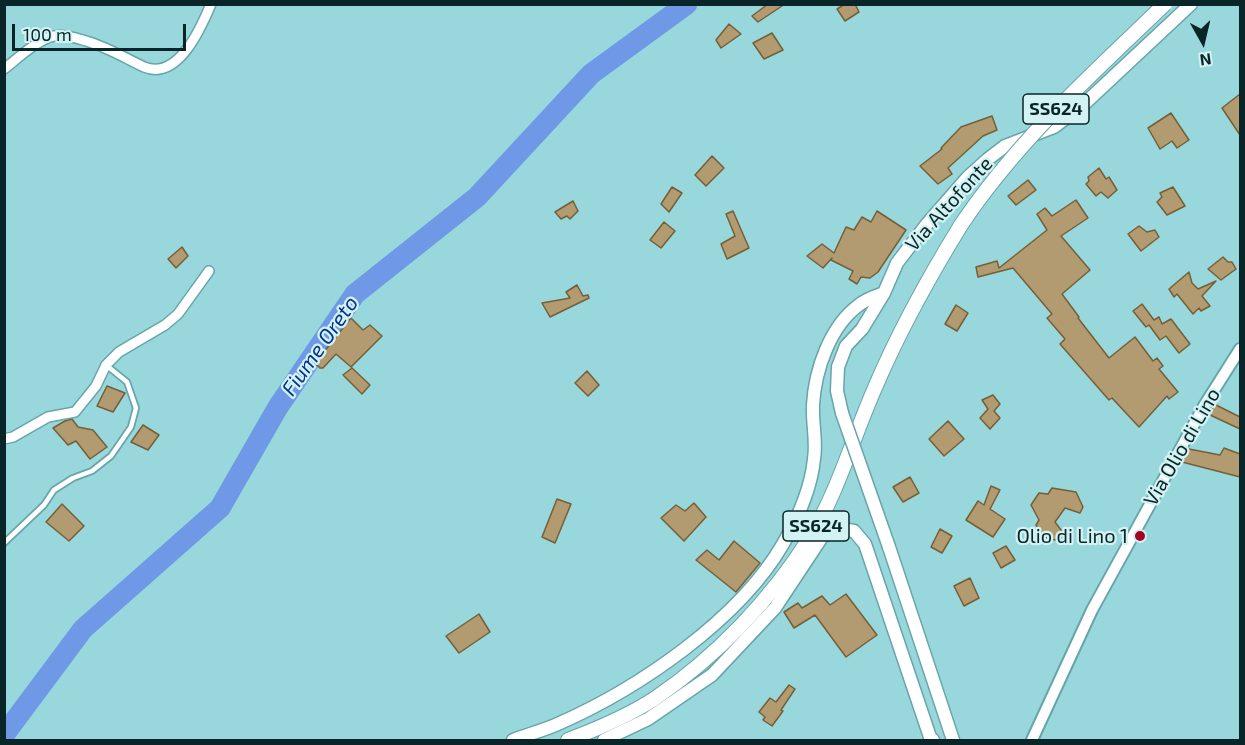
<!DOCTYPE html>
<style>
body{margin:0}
#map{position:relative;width:1245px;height:745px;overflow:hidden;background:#98d7dc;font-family:"Exo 2",sans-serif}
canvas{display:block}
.frame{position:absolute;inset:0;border:6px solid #0a2527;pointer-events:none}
.north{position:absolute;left:1173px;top:12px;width:60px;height:60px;-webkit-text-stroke:4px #d3f2f4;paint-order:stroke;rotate:172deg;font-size:16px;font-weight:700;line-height:24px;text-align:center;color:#0a2527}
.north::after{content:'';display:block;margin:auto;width:21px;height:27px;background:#0a2527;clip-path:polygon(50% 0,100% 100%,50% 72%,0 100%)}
.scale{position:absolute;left:12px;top:24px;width:174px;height:27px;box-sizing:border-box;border:3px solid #0a2527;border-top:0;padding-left:8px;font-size:18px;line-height:21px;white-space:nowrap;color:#0a2527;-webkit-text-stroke:4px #d3f2f4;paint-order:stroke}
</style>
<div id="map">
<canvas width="1245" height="745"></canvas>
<div class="frame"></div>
<div class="north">N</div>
<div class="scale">100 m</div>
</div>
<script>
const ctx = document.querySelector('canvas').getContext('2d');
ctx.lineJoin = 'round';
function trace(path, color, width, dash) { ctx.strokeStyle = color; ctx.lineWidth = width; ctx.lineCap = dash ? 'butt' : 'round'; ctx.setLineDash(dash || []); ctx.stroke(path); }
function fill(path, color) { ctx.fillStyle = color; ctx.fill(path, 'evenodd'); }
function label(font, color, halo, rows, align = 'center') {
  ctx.font = font + ' "Exo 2",sans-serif'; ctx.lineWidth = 4.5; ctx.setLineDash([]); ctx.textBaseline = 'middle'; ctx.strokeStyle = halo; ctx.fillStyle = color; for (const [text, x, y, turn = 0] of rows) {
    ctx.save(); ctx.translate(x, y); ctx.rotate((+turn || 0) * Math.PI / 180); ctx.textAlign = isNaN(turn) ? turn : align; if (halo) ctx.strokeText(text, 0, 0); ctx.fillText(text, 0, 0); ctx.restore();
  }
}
const river = new Path2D(`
 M 4,735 L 83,629 L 220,508 L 278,407 L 355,294 L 477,197 L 591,74 L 687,4`);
const building = new Path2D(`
 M 768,4 L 785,4 L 758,22 L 752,16 Z
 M 845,4 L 855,4 L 859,12 L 845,21 L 837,9 Z
 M 729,24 L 741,34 L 721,48 L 716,40 Z
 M 772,33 L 783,50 L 764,59 L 753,43 Z
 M 1240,94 L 1240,135 L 1222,108 Z
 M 1171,113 L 1189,140 L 1177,148 L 1172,141 L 1160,149 L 1148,128 Z
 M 992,116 L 997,130 L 983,136 L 948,168 L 952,174 L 938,184 L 920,166 L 942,149 L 941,148 L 961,127 Z
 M 712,156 L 724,168 L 706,186 L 695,175 Z
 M 1099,168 L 1106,179 L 1109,177 L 1117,190 L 1108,198 L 1101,192 L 1096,196 L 1086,184 L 1089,181 L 1088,177 Z
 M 1028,180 L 1036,190 L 1016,205 L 1008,196 Z
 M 672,187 L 682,193 L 669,212 L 661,204 Z
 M 1173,187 L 1185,206 L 1167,215 L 1157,202 L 1162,197 L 1160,193 Z
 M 1076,200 L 1088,218 L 1061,236 L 1090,270 L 1062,294 L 1079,317 L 1078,318 L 1109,358 L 1135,337 L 1153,361 L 1157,358 L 1163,366 L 1159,369 L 1178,392 L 1169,399 L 1167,396 L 1139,427 L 1112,398 L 1109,400 L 1060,344 L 1065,339 L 1047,318 L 1052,314 L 1013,268 L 978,277 L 976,267 L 997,261 L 999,268 L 1047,230 L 1037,214 L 1045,208 L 1052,216 Z
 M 573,201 L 578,211 L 570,219 L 567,216 L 561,219 L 555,212 Z
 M 733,211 L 749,248 L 727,259 L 721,244 L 735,236 L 726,214 Z
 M 877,211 L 906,230 L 878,272 L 870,278 L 861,277 L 857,284 L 849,279 L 853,271 L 831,260 L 832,258 L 823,268 L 807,256 L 822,244 L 834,253 L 846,227 L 854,230 L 862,217 L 871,222 Z
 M 664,222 L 675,231 L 661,248 L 650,240 Z
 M 1139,226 L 1147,232 L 1155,230 L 1159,237 L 1141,251 L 1128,234 Z
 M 182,247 L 188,256 L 176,268 L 168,259 Z
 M 1223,257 L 1228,262 L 1232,262 L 1236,269 L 1221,280 L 1208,269 Z
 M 1189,272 L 1192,283 L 1198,289 L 1216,281 L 1202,296 L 1210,306 L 1201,311 L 1199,308 L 1193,314 L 1177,294 L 1174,297 L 1169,289 Z
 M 577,285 L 583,296 L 588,295 L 589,298 L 550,317 L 542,303 L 570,298 L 566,292 Z
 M 1142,304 L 1154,320 L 1159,317 L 1162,324 L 1171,319 L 1190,344 L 1179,353 L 1166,336 L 1160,340 L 1149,325 L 1146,327 L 1133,311 Z
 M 956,305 L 968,313 L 957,331 L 945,324 Z
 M 351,318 L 363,330 L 370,325 L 382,336 L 351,367 L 336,354 L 323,368 L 320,368 L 315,363 Z
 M 352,368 L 370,385 L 362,394 L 343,375 Z
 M 587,371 L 599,385 L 588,396 L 575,383 Z
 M 107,386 L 125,393 L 113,412 L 97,406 Z
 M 993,395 L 1000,404 L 994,411 L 1000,418 L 990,429 L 980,418 L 988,409 L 982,400 Z
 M 1214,404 L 1240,417 L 1240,429 L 1208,414 Z
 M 72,419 L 78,427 L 93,430 L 107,447 L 90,459 L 76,441 L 68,445 L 53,428 L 65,421 Z
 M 948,421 L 964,439 L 944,456 L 929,439 Z
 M 143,425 L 159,435 L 148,450 L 131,442 Z
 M 1224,448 L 1240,454 L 1240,477 L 1182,462 L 1189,449 L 1220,455 Z
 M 910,477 L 919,493 L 903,502 L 893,487 Z
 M 991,486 L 1000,490 L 990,509 L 1005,519 L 993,537 L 966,520 L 978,501 L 984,505 Z
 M 1052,488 L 1076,492 L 1083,507 L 1080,513 L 1065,508 L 1055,522 L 1064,534 L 1059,541 L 1044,537 L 1036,525 L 1039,520 L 1031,505 L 1039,493 L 1048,494 Z
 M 557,499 L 571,504 L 555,543 L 542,537 Z
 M 694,503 L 706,517 L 684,541 L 661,518 L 676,505 L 685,511 Z
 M 62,504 L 84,526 L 69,541 L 46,522 Z
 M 940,529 L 952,536 L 942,553 L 931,547 Z
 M 734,541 L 760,563 L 736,592 L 696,560 L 707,550 L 719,560 Z
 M 1006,546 L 1015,560 L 1001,568 L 993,553 Z
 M 970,578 L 979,598 L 964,606 L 954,586 Z
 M 846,594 L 877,635 L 846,657 L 815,615 L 794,628 L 784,612 L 798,603 L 802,608 L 822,596 L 830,605 Z
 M 479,614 L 490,632 L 459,653 L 446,636 Z
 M 789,685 L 795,689 L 781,710 L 783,711 L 772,726 L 763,720 L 765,717 L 759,712 L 770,698 L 776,702 Z`);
const service = new Path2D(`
 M 4,543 L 44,505 L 54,490 L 73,478 L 92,471 L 111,456 L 131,427 L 136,408 L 127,382 L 106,365`);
const minor = new Path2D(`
 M 4,69 C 17,59 38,39 54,36 C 64,34 76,38 86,41 C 107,47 125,58 144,67 C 178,81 201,28 211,4
 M 4,439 L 13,437 L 48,417 L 75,412 L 96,386 L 106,365 L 119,352 L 165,325 L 178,314 L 209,271`);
const tertiary = new Path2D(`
 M 1032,740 L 1092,610 L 1204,406 L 1240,349`);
const secondary = new Path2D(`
 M 842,413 L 837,391 L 838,367 L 846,346 L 862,329 L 884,293 L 897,263 L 927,224 L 968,177 L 988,159 L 1005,146 L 1054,127 L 1082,106 L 1191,4
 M 889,547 L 953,740
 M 513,740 C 529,734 545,730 560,723 C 639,688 739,620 783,544 C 798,518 811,489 814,459 C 817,441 812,423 813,405 C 815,370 830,326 859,305 C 866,299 876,296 884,293
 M 604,740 L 648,719 L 712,675 L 775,608 L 822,537 L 836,528 L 854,531 L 865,544 L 930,737 L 933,740`);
const primary = new Path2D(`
 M 568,740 C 597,729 628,716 654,699 C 716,657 771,600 811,536 C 838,491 853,438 874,390 C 898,333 929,277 961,225`);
const secondaryBridge = new Path2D(`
 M 842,413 L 889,547`);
const primaryBridge = new Path2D(`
 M 961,225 C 1018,140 1091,75 1165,4`);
const markers = [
 [1140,536,6,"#a20422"]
];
const shields = [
 [1056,109,66],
 [816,526,66]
];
const shieldNames = [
 ["SS624",1056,109],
 ["SS624",816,526]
];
const streetNames = [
 ["Via Altofonte",949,204,-48],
 ["Via Olio di Lino",1182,447,-60]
];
const poiNames = [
 ["Olio di Lino 1",1128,536]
];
const waterNames = [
 ["Fiume Oreto",320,346,-55]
];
trace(river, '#6f99e6', 21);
fill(building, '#b29b70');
trace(building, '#755f36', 1.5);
trace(service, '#66a5a9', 8);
trace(minor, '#66a5a9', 12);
trace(tertiary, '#66a5a9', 14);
trace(secondary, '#66a5a9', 15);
trace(primary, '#66a5a9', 16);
trace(service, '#fff', 4.5);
trace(minor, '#fff', 9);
trace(tertiary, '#fff', 10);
trace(secondary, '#fff', 12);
trace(primary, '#fff', 14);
trace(secondaryBridge, '#66a5a9', 15, []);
trace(primaryBridge, '#66a5a9', 16, []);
trace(secondaryBridge, '#fff', 12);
trace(primaryBridge, '#fff', 14);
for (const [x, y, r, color] of markers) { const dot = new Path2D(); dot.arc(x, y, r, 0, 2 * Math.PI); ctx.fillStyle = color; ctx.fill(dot); trace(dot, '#d3f2f4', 2); }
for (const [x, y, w] of shields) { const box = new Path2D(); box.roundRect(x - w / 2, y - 15, w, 30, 4.5); ctx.fillStyle = '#d3f2f4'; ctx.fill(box); trace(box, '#0a2527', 1.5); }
label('bold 18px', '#0a2527', null, shieldNames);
label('20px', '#0a2527', '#d3f2f4', streetNames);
label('20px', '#0a2527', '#d3f2f4', poiNames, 'right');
label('italic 21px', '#06338c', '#d3f2f4', waterNames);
</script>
